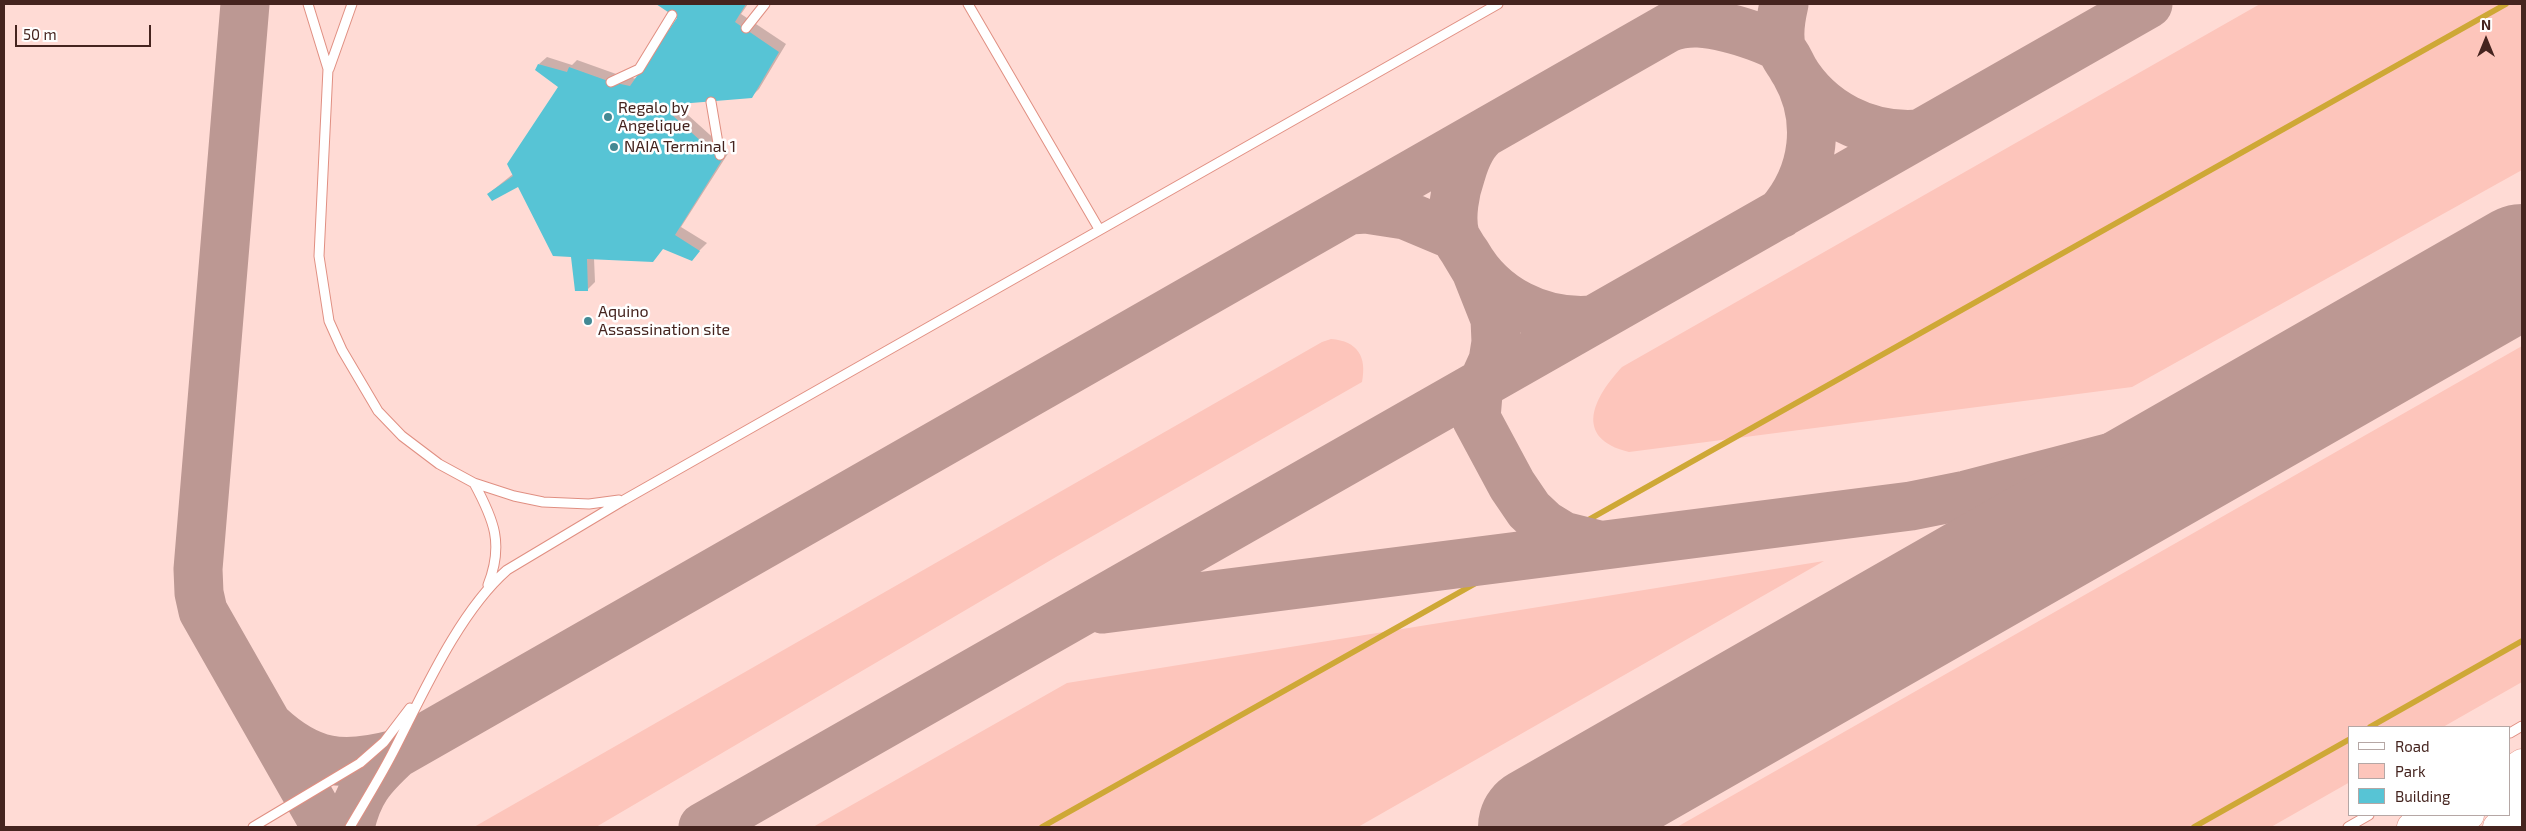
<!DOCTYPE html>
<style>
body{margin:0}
#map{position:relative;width:2526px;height:831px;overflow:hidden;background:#ffdbd5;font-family:"Exo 2",sans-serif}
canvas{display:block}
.frame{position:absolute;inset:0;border:5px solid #45241f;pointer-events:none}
.legend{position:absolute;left:2348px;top:726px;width:162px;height:90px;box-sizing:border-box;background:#fff;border:1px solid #b5a7a5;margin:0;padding:6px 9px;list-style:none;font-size:15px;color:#45241f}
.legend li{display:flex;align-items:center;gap:10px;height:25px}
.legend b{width:25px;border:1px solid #b5a7a5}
.north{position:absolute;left:2461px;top:15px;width:50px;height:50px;-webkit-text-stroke:4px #fff;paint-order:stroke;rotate:0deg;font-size:14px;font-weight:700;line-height:20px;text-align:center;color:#45241f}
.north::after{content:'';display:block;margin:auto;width:18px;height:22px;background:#45241f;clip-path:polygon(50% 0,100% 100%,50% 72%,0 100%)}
.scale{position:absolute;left:15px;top:25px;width:136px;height:22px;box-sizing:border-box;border:2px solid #45241f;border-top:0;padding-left:6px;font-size:15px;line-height:18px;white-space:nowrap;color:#45241f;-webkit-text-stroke:4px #fff;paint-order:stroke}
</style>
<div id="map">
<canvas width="2526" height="831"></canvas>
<div class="frame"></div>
<ul class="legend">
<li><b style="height:6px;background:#fff"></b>Road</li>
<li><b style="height:14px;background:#fdc5bb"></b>Park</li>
<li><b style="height:14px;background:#57c4d5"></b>Building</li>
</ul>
<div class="north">N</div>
<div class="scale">50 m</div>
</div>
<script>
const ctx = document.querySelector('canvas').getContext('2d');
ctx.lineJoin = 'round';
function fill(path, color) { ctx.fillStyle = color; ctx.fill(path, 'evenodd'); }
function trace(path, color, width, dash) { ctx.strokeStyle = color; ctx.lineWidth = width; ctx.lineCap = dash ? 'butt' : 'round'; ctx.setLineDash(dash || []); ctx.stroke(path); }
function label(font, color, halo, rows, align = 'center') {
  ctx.font = font + ' "Exo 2",sans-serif'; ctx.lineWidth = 5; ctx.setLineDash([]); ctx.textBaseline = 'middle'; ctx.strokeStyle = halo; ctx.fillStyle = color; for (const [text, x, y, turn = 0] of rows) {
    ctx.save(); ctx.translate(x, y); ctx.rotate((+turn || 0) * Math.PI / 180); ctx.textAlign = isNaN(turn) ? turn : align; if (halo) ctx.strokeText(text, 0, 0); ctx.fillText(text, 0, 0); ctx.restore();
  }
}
const green = new Path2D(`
 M 2260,4 L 2522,4 L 2522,170 L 2132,387 L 1629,452 C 1572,438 1594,397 1622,367 Z
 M 1331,339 C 1358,341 1367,357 1362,382 L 1056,557 L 596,827 L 474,827 L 1322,342 Z
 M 2522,346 L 2522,682 L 2443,727 L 2350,727 L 2350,782 L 2271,827 L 1677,827 Z
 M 1824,561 L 1358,827 L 813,827 L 1067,683 Z`);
const shadow = new Path2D(`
 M 659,4 L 748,4 L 741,14 L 786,44 L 759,89 L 751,97 L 682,102 L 679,107 L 729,152 L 681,227 L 707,243 L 699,251 L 664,248 L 594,258 L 595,282 L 587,290 L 572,256 L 519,185 L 488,194 L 513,174 L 559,86 L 539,64 L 547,57 L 572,65 L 577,60 L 619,75 L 637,79 L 678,18 Z`);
const stream = new Path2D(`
 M 2370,727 L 2522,641
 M 1042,827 L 2506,4
 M 2194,827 L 2350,739`);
const taxiway = new Path2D(`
 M 245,4 L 198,569 L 199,593 L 203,611 L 326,827
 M 1784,4 C 1781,17 1778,37 1782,50 C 1784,56 1790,63 1793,69 C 1819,113 1868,138 1919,134
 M 1668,28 C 1688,20 1708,23 1728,28 C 1741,31 1772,41 1781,49 C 1787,54 1791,66 1795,72 C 1822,119 1815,174 1780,214
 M 1489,130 C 1473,139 1466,157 1461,174 C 1455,191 1450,217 1455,235 C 1457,242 1463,249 1467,255 C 1492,299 1541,324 1592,320
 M 1350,210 L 1366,209 L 1405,215 L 1455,236 L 1476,271 L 1495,319 L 1496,342 L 1493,361 L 1478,394 L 1476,418 L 1512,485 L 1529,510 L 1545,525 L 1563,536 L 1599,545
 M 1103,609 L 1911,506 L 1966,495 L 2116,456 L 2300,392
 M 269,726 C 311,765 343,768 396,754
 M 350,827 C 358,792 370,778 396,754 L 1710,4
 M 703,827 L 2148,4`);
const runway = new Path2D(`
 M 1539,827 L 2522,265`);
const building = new Path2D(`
 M 656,4 L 746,4 L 735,22 L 779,52 L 752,98 L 679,104 L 672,115 L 722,160 L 675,235 L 700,251 L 692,261 L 663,249 L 653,262 L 587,259 L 588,291 L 575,291 L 571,257 L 553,256 L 518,187 L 492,201 L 487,194 L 513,176 L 507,164 L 558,87 L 535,70 L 538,64 L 567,72 L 569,67 L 611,82 L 630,86 L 677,18 Z`);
const lane = new Path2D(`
 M 308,4 L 328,69 L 319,256 L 329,321 L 342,350 L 378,411 L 402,436 L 439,464 L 474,483 L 514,496 L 543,502 L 589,504 L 619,500
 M 968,4 L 1099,229
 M 746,28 L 765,4
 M 329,69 L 352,4
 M 611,82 L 639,69 L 672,15
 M 711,102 L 720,155
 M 474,483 C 494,520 504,544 488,585
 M 2510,733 L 2522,726
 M 253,827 L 360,763 L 384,742 L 410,708
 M 350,827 C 364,803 379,779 392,754 C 422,696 458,613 507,570 L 624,500 L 1498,4
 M 2348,827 L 2369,815`);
const primary = new Path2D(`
 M 2497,827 L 2522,813`);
const highway = new Path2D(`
 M 2510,771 L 2522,763
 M 2510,792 L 2522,785
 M 2411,827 L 2433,815
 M 2449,827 L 2470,815`);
const markers = [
 [608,117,5,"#438994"],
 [614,147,5,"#438994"],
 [588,321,5,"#438994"]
];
const poiNames = [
 ["Regalo by",618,108],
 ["Angelique",618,126],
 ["NAIA Terminal 1",624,147],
 ["Aquino",598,312],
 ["Assassination site",598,330]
];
fill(green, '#fdc5bb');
fill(shadow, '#0003');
trace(stream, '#cea836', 5.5);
trace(taxiway, '#bc9893', 49);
trace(runway, '#bc9893', 122);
fill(building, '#57c4d5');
trace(lane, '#e08f82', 11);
trace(primary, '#e08f82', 29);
trace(highway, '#e08f82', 29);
trace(lane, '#fff', 9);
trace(primary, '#fff', 28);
trace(highway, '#fff', 28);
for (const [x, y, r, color] of markers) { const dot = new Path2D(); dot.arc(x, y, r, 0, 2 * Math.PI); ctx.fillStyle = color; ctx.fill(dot); trace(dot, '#fff', 2); }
label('16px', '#45241f', '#fff', poiNames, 'left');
</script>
